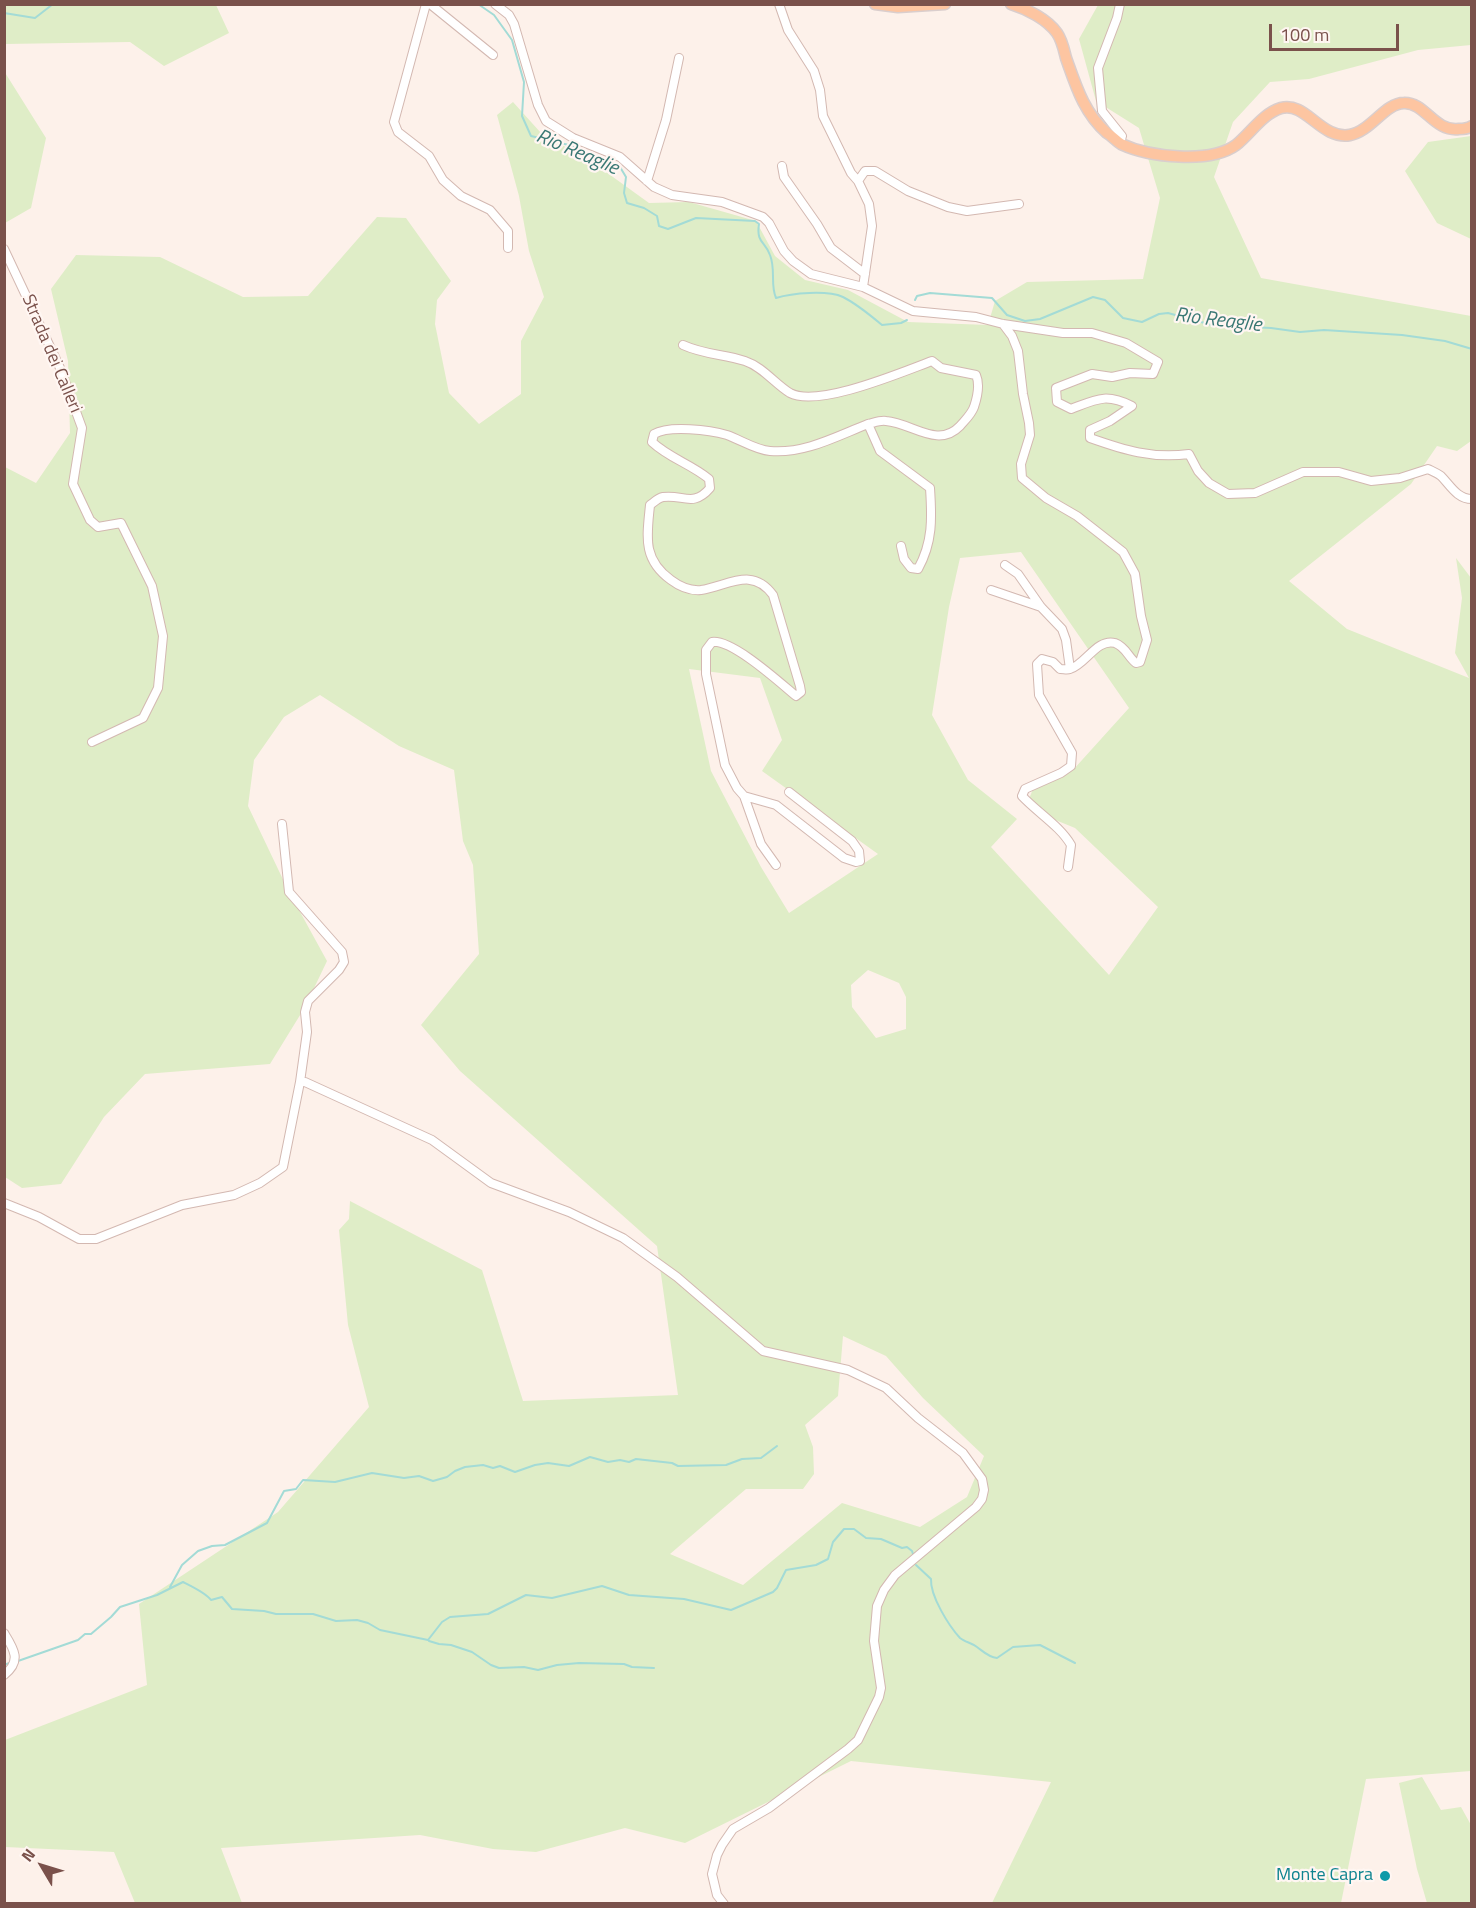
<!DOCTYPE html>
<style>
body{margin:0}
#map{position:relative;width:1476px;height:1908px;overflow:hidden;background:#fdf1ea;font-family:"Titillium Web",sans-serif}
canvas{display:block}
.frame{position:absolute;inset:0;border:6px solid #7a514b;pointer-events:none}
.north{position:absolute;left:12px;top:1836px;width:60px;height:60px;-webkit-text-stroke:4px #fff6f2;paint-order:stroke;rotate:308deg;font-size:16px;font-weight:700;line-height:24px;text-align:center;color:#7a514b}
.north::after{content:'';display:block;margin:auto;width:21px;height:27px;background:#7a514b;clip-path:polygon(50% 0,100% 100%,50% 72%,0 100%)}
.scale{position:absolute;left:1269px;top:24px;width:130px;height:27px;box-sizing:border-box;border:3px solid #7a514b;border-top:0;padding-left:8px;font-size:18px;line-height:21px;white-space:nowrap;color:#7a514b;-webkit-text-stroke:4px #fff6f2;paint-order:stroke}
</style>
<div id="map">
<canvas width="1476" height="1908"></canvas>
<div class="frame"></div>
<div class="north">N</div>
<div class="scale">100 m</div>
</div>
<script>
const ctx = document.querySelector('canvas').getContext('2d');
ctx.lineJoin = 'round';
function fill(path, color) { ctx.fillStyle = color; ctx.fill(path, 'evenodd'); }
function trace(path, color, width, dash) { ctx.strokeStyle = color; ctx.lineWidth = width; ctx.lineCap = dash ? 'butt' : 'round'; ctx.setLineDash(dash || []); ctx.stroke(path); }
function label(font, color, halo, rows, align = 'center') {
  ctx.font = font + ' "Titillium Web",sans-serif'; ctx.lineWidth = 4.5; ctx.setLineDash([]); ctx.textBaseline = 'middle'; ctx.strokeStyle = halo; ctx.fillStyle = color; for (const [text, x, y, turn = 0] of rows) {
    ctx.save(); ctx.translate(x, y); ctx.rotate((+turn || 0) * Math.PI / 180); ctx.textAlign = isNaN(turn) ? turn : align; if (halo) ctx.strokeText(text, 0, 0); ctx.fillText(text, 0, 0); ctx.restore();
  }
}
const green = new Path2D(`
 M 4,5 L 216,5 L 229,33 L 164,66 L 130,42 L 5,44 Z
 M 1098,5 L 1471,5 L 1471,45 L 1418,50 L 1309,79 L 1270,82 L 1233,122 L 1214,177 L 1261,278 L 1471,316 L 1471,441 L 1457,451 L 1437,446 L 1411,484 L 1289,581 L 1347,629 L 1469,678 L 1455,653 L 1462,598 L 1456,558 L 1471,578 L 1471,1771 L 1366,1779 L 1341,1903 L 992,1903 L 1051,1782 L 851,1761 L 685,1843 L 625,1828 L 536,1852 L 493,1849 L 420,1835 L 221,1848 L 242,1903 L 135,1903 L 114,1852 L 5,1847 L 5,1740 L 147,1685 L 139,1604 L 278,1512 L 369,1407 L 348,1325 L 339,1230 L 349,1219 L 350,1201 L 482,1270 L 523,1401 L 678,1395 L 657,1246 L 460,1071 L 421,1025 L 479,954 L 473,865 L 463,841 L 454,770 L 399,746 L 320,695 L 284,717 L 254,760 L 248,806 L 288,890 L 327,961 L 305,1007 L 270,1064 L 145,1074 L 104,1117 L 61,1184 L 22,1188 L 5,1177 L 5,467 L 36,483 L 70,433 L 68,361 L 51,289 L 76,255 L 160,257 L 243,297 L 308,296 L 377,217 L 406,218 L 451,281 L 437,300 L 435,324 L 449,393 L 479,424 L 521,394 L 521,341 L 544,297 L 529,251 L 519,196 L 497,115 L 513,102 L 541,133 L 595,164 L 649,203 L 689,202 L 756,221 L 775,256 L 805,280 L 848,290 L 908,322 L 988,325 L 995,301 L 1027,282 L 1143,279 L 1160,198 L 1139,128 L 1096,101 L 1079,39 ZM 1021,552 L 1129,708 L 1073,770 L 1033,789 L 1029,799 L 1053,819 L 1075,828 L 1158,907 L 1109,975 L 991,847 L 1017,819 L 968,780 L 932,715 L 949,607 L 960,558 ZM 689,669 L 760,678 L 782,740 L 762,771 L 878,854 L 789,913 L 761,867 L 711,771 ZM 868,970 L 899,983 L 906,997 L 906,1029 L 876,1038 L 852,1007 L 851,985 ZM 843,1336 L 886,1356 L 923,1398 L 984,1456 L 967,1497 L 920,1527 L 842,1503 L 743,1585 L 670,1554 L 746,1489 L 803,1489 L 814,1474 L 813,1447 L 805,1425 L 838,1396 Z
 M 4,71 L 46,138 L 31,208 L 5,223 Z
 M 1471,136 L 1472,136 L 1471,239 L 1437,223 L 1405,171 L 1428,142 Z
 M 1422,1777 L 1441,1810 L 1461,1807 L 1471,1825 L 1471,1903 L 1427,1903 L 1417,1869 L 1399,1783 Z`);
const stream = new Path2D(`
 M 478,4 L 494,15 L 512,40 L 524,82 L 522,116 L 531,136 L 573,146 L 598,161 L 620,167 L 626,177 L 624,193 L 627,203 L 644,208 L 657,216 L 659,226 L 668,229 L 696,218 L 755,221 L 759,224 C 756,243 765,241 770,255 C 776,270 770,284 776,298 C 792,293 827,290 843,297 C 857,304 870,315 882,325 L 901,323 L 907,320
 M 4,13 L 35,18 L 53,4
 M 915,300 L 917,296 L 930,293 L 992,298 L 1007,315 L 1025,321 L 1040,319 L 1093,297 L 1105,300 L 1123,318 L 1142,322 L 1159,314 L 1168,313 L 1212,325 L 1271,328 L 1300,332 L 1324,330 L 1402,335 L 1445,341 L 1472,349
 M 916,1565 L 931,1579 C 930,1596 949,1626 960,1638 C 965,1642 972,1643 977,1647 C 984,1652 988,1657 997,1658 L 1013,1647 L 1040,1645 L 1075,1663
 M 170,1587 L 182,1565 L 198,1551 L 212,1546 L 225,1545 L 267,1523 L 284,1491 L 296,1489 L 303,1480 L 335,1482 L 372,1473 L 404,1478 L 419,1476 L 433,1481 L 447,1477 L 455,1471 L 465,1467 L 483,1465 L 493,1468 L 500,1466 L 515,1472 L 535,1465 L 548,1463 L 569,1466 L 590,1457 L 608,1462 L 620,1460 L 629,1462 L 636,1459 L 672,1463 L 678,1466 L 726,1465 L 742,1459 L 761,1458 L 777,1446
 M 429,1641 L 439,1644 L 451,1645 L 472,1652 L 491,1665 L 499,1668 L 524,1667 L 538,1670 L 557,1665 L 579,1663 L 624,1664 L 632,1667 L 654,1668
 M 18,1661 L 78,1640 L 85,1634 L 91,1634 L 111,1617 L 120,1607 L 157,1595 L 183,1582 C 191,1586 206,1593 211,1600 L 222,1597 L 232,1609 L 264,1611 L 276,1614 L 313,1614 L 336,1621 L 357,1620 L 368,1623 L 380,1630 L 428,1640 L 442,1622 L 450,1617 L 488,1614 L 526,1595 L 552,1598 L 602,1586 L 629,1595 L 684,1599 L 731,1610 L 773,1592 L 777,1588 L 786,1570 L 816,1565 L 828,1559 L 833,1542 L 844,1529 L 854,1529 L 866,1538 L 881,1539 L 902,1548 L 907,1547 L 912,1551 L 913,1554
 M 4,1665 L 12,1662`);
const minor = new Path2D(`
 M 426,4 L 394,122 L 398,132 L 429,156 L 443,180 L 461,196 L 490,210 L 508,231 L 508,248
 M 430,4 L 493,55
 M 495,4 L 509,15 L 514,24 L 538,105 L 546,121 L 573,138 L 620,157 L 654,187 L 672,195 L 722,202 L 763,217 L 769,223 L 784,251 L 793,261 L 811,274 L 863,287 L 913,311 L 976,317 L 1003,324 L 1063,333 L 1092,333 L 1126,343 L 1158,362 L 1153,374 L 1130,373 L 1112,377 L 1092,374 L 1056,388 L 1057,402 L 1071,409 C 1097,399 1106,393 1132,406 L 1110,421 L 1090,430 L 1090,438 C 1124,450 1152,459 1189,454 L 1198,471 L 1209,483 L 1228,494 L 1255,493 L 1303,472 L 1339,472 L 1371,481 L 1400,478 L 1428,469 C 1432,471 1437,473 1441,476 C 1450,485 1457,499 1472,499
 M 779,4 L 788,30 L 814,71 L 820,90 L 823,116 L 851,173 L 858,181
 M 1120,4 L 1117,18 L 1098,68 L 1102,111 L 1122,136 L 1120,143
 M 782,166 L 784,177 L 817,224 L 831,248 L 865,274
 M 647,181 L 666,120 L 679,58
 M 4,249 L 60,368 L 82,428 L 73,484 L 90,520 L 98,527 L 121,523 L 152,586 L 163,636 L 158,688 L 143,718 L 92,742
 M 863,287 L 872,226 L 869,204 L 858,181 L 865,171 L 875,171 L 908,191 L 948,207 L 967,211 L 1019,204
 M 1003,324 L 1012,336 L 1018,351 L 1023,394 L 1029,423 L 1030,435 L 1021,464 L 1022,478 L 1046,498 L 1077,516 L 1123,552 L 1135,574 L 1141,616 L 1147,640 L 1140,662 L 1136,663 C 1128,657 1126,647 1115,643 C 1097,638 1085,665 1070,669 C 1067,670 1064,669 1060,669 L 1053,662 L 1042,659 L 1037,664 L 1039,695 L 1072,753 L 1071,766 L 1061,773 L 1025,789 L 1022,796 C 1038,813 1060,826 1071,845 L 1068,867
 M 683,345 C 705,355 724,354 745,361 C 763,367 775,384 790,393 C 818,408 902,372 932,361 L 941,368 L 976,375 C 980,384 977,398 974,407 C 971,415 965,420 960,426 C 938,449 912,423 886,421 C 880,420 873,423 868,424 L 880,451 L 930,488 C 932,518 933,542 918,569 L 911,568 L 904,559 L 901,546
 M 1005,565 L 1018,574 L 1041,607 L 1062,629 L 1066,640 L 1070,669
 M 991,590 L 1041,607
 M 789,792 L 852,841 L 859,851 L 860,861 L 856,862 L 844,858 L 776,805 L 744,796 L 737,788 L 725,765 L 706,674 L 706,650 L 712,642 C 732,639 779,682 796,696 L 801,692 L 800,686 L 773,595 C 752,566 728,586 701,590 C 690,591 679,586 671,580 C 642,559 647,536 650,505 C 654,502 658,498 663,497 C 683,494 693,508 710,488 L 709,479 C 691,464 669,458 652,442 L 654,434 C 669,425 710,430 727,435 C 741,440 756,450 770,451 C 805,454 837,436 868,424
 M 744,796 L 761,844 L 776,865
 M 282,824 L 289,892 L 342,952 L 344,962 L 339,970 L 308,1001 L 305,1012 L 307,1032 L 300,1082
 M 4,1203 L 39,1217 L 79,1239 L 96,1239 L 182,1205 L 234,1195 L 260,1183 L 283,1167 L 300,1082 L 305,1082 L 432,1140 L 491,1183 L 569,1212 L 623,1238 L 677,1277 L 763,1351 L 848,1370 L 886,1388 L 918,1418 L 963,1453 L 982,1479 L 984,1490 L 982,1499 L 976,1507 L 895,1575 L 884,1590 L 877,1606 L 874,1641 L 881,1688 L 879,1697 L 858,1740 L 848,1749 L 769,1808 L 733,1829 L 722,1845 L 717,1855 L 712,1874 L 717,1895 L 724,1904
 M 4,1633 C 14,1649 22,1661 4,1675`);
const major = new Path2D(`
 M 875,4 L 898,7 L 945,4
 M 1011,4 C 1027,9 1047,19 1057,33 C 1062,40 1064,50 1066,58 C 1076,86 1084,113 1107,133 C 1112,136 1116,141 1121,144 C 1149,157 1210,164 1236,145 C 1251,133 1262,114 1281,108 C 1306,101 1321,140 1350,135 C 1371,131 1385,103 1404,103 C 1425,102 1434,132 1459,129 C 1464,129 1467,129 1472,126`);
const markers = [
 [1385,1876,6,"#0f9aa8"]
];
const streetNames = [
 ["Strada dei Calleri",51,354,67]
];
const cultureNames = [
 ["Monte Capra",1373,1876]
];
const waterNames = [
 ["Rio Reaglie",577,153,23],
 ["Rio Reaglie",1218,321,7]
];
fill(green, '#dfedc7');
trace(stream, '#a3dbd6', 2);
trace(minor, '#d3b8b1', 10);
trace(major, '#dacecd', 13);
trace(minor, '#fff', 8);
trace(major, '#fdc5a1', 10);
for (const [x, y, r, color] of markers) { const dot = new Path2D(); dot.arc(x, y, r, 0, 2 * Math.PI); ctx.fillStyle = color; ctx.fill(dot); trace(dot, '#fff6f2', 2); }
label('18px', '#7a514b', '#fff6f2', streetNames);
label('18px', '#0d838f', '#fff6f2', cultureNames, 'right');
label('italic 20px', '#3a7874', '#fff6f2', waterNames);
</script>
